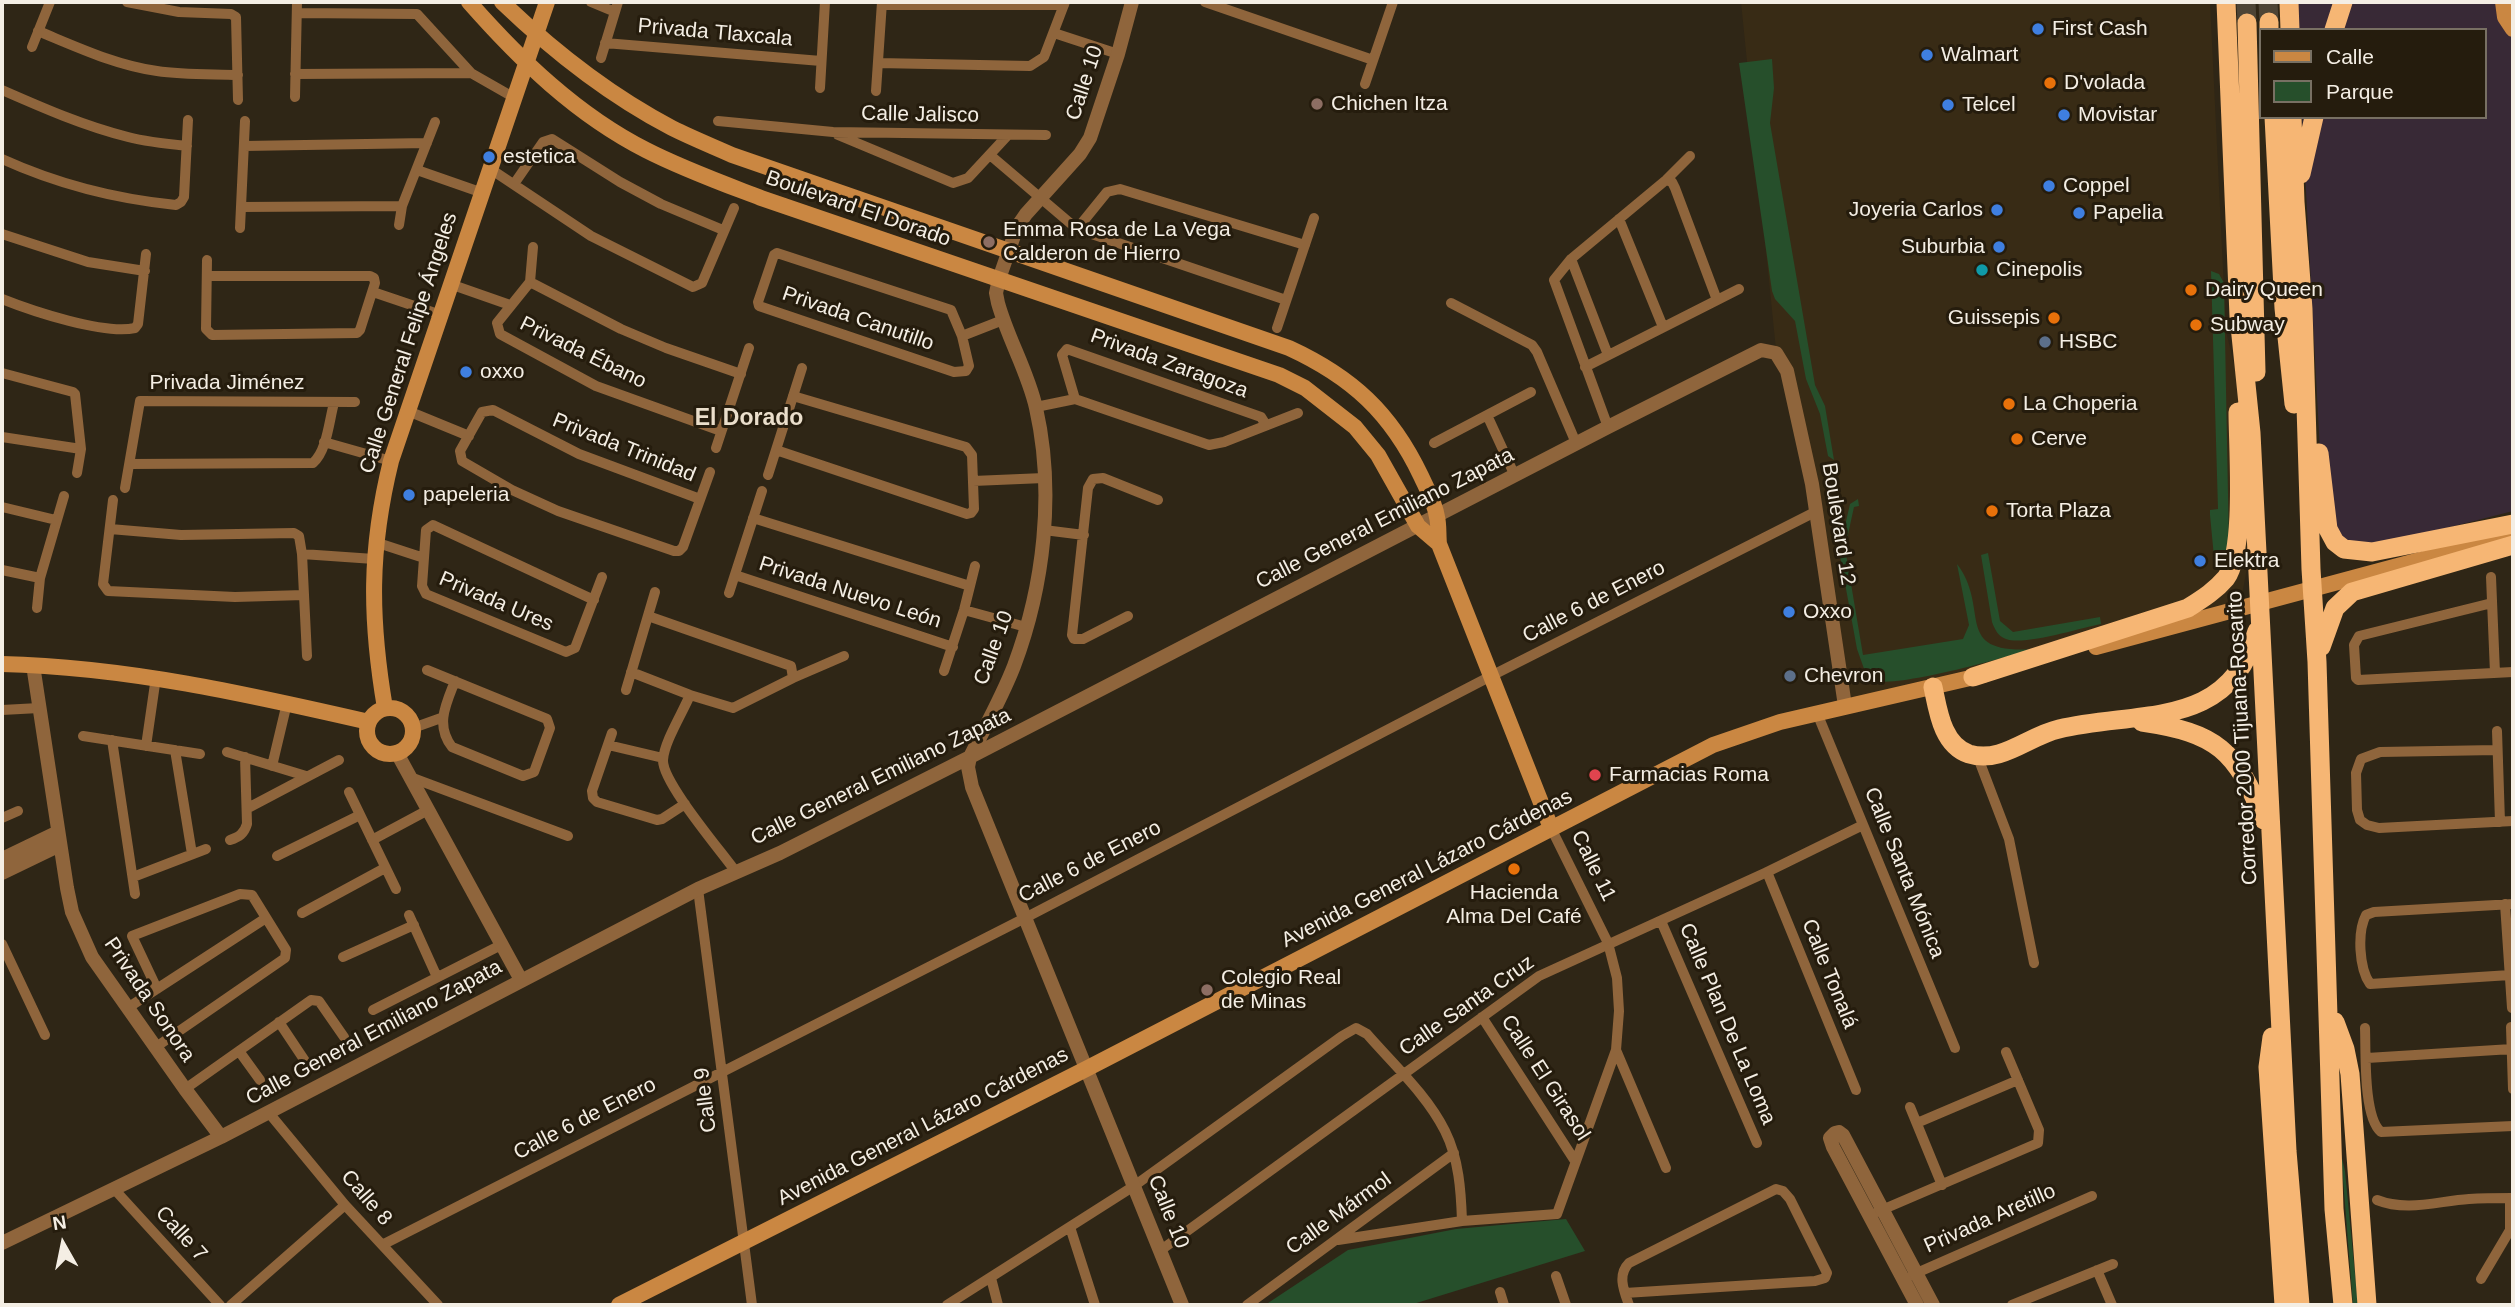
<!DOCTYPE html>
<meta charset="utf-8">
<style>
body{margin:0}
#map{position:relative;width:2515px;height:1307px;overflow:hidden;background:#2f2616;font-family:Helvetica,sans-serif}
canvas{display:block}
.frame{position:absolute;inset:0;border:4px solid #f4eee4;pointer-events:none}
.legend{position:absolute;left:2259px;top:28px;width:228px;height:91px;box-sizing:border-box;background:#251c0d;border:2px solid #787063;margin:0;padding:9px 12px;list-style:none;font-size:21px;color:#f4eee4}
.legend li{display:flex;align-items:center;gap:14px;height:35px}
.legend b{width:35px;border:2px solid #787063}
.north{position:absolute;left:28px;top:1209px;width:70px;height:70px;-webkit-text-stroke:5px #251c0d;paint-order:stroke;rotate:351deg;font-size:19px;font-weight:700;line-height:28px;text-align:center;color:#f4eee4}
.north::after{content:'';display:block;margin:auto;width:24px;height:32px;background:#f4eee4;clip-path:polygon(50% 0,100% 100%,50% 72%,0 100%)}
</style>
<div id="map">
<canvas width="2515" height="1307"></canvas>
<div class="frame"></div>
<ul class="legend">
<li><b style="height:9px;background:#ca8742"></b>Calle</li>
<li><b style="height:19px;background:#264f2b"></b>Parque</li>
</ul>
<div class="north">N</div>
</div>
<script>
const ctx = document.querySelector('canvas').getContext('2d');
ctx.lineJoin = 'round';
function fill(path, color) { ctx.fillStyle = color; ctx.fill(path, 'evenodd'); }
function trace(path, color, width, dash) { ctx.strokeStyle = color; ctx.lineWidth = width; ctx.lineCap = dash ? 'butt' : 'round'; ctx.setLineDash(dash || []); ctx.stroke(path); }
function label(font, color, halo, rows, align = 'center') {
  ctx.font = font + ' Helvetica,sans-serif'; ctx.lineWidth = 6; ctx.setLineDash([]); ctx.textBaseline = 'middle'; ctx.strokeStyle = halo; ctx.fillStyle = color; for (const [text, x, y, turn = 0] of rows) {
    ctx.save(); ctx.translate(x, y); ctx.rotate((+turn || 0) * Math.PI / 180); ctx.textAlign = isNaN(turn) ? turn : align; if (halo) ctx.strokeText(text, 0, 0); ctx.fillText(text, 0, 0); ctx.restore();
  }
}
const built = new Path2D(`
 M 1741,2 L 2210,2 L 2226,331 L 2250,432 L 2255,524 L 2240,606 L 1842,715 L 1790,374 L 1776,350 Z`);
const industrial = new Path2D(`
 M 2296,2 L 2513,2 L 2513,511 L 2427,533 L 2381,547 L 2342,545 L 2322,489 L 2302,117 L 2485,117 L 2485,30 L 2298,30 Z`);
const green = new Path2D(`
 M 1772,59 L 1774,88 L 1770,123 L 1815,385 L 1825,406 L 1834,460 L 1828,456 L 1820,414 L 1806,379 L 1795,321 L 1775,299 L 1772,291 L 1739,63 Z
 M 2211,271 L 2219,274 L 2224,283 L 2229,547 L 2221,560 L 2214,557 L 2210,515 L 2210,510 L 2218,509 Z
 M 1858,499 L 1859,506 L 1854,507 L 1845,548 L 1863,655 L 1963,639 L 1969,625 L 1957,564 C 1992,610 1950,655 2036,649 C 2004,657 1894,690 1868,680 L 1857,649 L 1840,556 L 1841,543 L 1850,504 Z
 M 1988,553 L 2000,621 L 2013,632 L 2100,617 L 2101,624 C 2080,628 2024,646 2006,639 C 1998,636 1995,630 1992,622 L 1981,555 Z
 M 2341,1154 L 2345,1171 L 2358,1305 L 2353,1305 Z
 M 1566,1219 L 1585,1251 L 1410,1305 L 1265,1305 L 1348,1250 L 1456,1229 Z`);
const trunkTunnel = new Path2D(`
 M 2246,2 L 2247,23
 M 2268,2 L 2269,22`);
const minor = new Path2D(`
 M 127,2 L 179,12 L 231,14 L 236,17 L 238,100
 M 591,2 L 615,12
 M 1205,2 L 1373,60
 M 882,5 L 1064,5
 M 297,13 L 417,14 L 471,73 L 513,97
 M 38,31 C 77,47 115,65 157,71 C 183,75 212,74 238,75
 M 1054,33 L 1118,54
 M 605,43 L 821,61
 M 32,47 L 50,2
 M 601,58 L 618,2
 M 878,63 L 1030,66 L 1044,57 L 1065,2
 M 295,74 L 471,73
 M 1365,84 L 1393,2
 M 820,88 L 825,2
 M 2,90 C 43,108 84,126 128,137 C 147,142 167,144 187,146
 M 876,91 L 882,2
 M 295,97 L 297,2
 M 718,121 L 833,132 L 1046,135
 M 838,135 L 953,183 L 968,178 L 1007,136
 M 244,146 L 427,143
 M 990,155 L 1077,229 L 1286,300
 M 2,159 C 57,184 116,199 176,205 L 181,202 L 184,197 L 188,120
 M 489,168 L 591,236 L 693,287 L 702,283 L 734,208
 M 417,170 L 480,192
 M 1666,180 L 1672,182 L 1675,188 L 1717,300
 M 514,184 L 543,142 L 552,139 L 620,182 L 661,204 L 723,230
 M 241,207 L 402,206
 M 1619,219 L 1663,327
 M 399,225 L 402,206 L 435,122
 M 240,228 L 245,121
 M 1077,229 L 1107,192 L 1120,189 L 1305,245
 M 2,234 L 88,262 L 145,271
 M 533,247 L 530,282 L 497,323 L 500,334 L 596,386 L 721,431
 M 777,253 L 951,310 L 962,336 L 969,366 L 966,371 L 954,372 L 759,306 L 758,302 L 774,255 Z
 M 1571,259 L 1608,355
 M 207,260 L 206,329 L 212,335 L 357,333 L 360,330 L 375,283 L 374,278 L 370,276 L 207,276
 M 530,282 L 621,329 L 666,348 L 741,374
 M 450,284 L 510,305
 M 373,292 L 441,315
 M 2,299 C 32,311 104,335 135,328 L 138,324 L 146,254
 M 1451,303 L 1532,345 L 1537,352 L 1576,443
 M 1277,328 L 1314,218
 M 962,336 L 1003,320
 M 1585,367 L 1739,289
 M 2,373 L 73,392 L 75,394 L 81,449 L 77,473
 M 1075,399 L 1062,355 L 1067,349 L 1261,417 L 1266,425
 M 1036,407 L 1075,399 L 1209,445 L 1224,442 L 1298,413
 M 408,411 L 469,436
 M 1487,415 L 1515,476
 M 1608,427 L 1554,280 L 1571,259 L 1666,180 L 1690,156
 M 2,437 L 81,449
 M 324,442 L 391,461
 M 1434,443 L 1531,392
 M 716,448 L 749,348
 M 776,450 L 967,514 L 971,513 L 974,509 L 972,455 L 966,447 L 793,396
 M 130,464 L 313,463 C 327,451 329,421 334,403
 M 768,475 L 802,368
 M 973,481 L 1044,478
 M 125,488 L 140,401 L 355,402
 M 700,499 L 579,454 L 493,410 L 482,412 L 460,451 L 462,461 L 512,490 L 558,511 L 674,551 L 679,551 L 683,547 L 710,472
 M 113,500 L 103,584 L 108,591 L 235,597 L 304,595
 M 2,507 L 56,520
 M 753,518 L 970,586
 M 110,529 L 181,535 L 294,533 L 299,536 L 302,554 L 307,656
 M 1044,530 L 1084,535
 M 375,542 L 424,558
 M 302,554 L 374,559
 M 2,570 L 40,578
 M 735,575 L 953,647
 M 2491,577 L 2495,673
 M 729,593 L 762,491
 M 594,600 L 433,525 L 426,530 L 422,586 L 426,594 L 566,652 L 575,648 L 602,577
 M 2492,603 L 2359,636 L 2354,645 L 2356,678 L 2358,680 L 2513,672
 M 37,608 L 40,578 L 64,496
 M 964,610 L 1026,627
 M 648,616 L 791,666 L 793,678
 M 1128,616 L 1083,639 L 1074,639 L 1072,635 L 1088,488 L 1093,479 L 1103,478 L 1158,500
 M 427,670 L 547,719 L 550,728 L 534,772 L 523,776 L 452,747 C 435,725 446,704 455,681
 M 944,671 L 964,610 L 975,566
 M 631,672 L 690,695 L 733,708 L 793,678 L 844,656
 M 626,690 L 655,592
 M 690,695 C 683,712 664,742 663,760 C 662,782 721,851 736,872
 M 2,710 L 39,708
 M 1817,713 L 1955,1048
 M 413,728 L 441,718
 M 2497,731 L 2500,822
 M 612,733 L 592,791 L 593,798 L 597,802 L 657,820 L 662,819 L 685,804
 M 83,736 L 200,754
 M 112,740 L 135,894
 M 608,745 L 663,758
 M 146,746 L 156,677
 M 175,750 L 192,854
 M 2497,750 L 2380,752 L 2361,759 L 2356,773 L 2357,810 L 2360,820 L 2367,825 L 2379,828 L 2513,821
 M 227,752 L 306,776
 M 1977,755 L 2009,839 L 2034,963
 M 272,766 L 287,703
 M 410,777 L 568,836
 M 349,792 L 396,889
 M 248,808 L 339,760
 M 2,818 L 18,811
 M 230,840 C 239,837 244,834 247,824 L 245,757
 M 372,840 L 428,810
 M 277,856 L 360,815
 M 1767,872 L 1856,1090
 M 133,877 L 206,849
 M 698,889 L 752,1305
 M 2505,904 L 2512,1008
 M 302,913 L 385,868
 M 409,915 L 437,977
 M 1661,921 L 1757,1143
 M 2,944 L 45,1035
 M 343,957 L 414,925
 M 2510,975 L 2370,984 C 2359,968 2357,932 2366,915 L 2374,912 L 2513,904
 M 129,1007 L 266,918
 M 373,1010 L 501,945
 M 1482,1017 L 1575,1161
 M 279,1022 L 305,1061
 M 2511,1027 L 2513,1089
 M 2365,1028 C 2366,1051 2363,1117 2381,1132 L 2513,1126
 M 156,1047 L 285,958 L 286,950 L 252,895 L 240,894 L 132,936 L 157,989
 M 1616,1050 L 1666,1168
 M 239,1051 L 260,1080
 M 2367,1058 L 2512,1049
 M 185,1089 L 311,1000 L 319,1001 L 344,1037
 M 1910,1107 L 1942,1185
 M 269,1113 L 345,1205 L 438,1305
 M 1917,1123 L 2018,1080
 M 115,1190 L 220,1305
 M 2377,1200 C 2407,1212 2438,1201 2469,1199 C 2484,1198 2499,1198 2513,1198
 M 1877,1212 L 2038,1143 L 2039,1130 L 2006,1052
 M 1070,1227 L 1095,1305
 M 1338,1240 L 1462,1221 L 1557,1214 L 1616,1050 L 1619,1011 L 1617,978 L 1608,943 L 1551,828
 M 382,1245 L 1025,918 L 1491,676 L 1815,512
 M 1161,1250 L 1539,976 L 1767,872 L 1863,825
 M 2097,1270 L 2112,1305
 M 1912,1275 L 2092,1196
 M 1556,1276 L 1566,1305
 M 991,1278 L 998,1305
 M 2481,1279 L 2510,1230 L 2510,1198
 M 1500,1292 L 1504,1305
 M 1625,1293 L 1815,1281 L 1825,1278 L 1827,1273 L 1790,1199 L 1783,1191 L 1776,1189 L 1629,1263 C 1617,1275 1624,1291 1629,1305
 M 231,1305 L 345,1205
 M 947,1305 L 1134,1186 L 1342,1036 L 1356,1028 L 1367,1034 C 1394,1065 1427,1095 1445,1131 C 1459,1159 1461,1191 1462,1221
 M 1247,1305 L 1454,1153
 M 2012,1305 L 2113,1264`);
const tertiary = new Path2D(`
 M 1132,2 L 1118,54 L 1090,138 L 1080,154 L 1026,214 L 1017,227 L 999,279 L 996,293 L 998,303 C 1008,339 1028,372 1036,408 C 1055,492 1044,586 1014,666 C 1002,697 985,727 970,757 L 968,767 L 972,787 L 1182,1305
 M 33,665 L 67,888 L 72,912 L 92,957 L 185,1089 L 221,1137
 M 397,753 L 521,980
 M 2,859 L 58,832
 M 2,873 L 60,845
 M 2,1243 L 221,1137 L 698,889 L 780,853 L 970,757 L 1608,427 L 1761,350 L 1776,353 L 1787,371 L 1812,484 L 1845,706
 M 1917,1305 L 1833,1147 L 1830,1138 L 1835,1133 L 1839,1132 L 1843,1135 L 1933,1305`);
const secondary = new Path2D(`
 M 469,2 C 520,60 577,115 646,150 C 683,169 722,183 761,198 L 1279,375 L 1305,388 L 1355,427 L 1378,455 L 1418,526 L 1439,544
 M 502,2 C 553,51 609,95 672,128 C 692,138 712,146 732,155 L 1289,348 C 1352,377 1391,413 1421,476 C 1427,489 1435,503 1437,517 C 1439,525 1438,535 1439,544 L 1551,828
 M 2503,2 L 2505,17 L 2513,29
 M 2096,647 L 2513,535
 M 2,664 C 127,667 247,694 369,722
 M 385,708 C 370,619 369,550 391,461 L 547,2
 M367 731a23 23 0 1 1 46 0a23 23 0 1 1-46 0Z
 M 619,1305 L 1086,1069 L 1713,745 L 1780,722 L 1983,675`);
const trunk = new Path2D(`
 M 2226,2 L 2239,316 L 2251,433 L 2287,1151 L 2300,1305
 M 2289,2 L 2290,30
 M 2269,22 L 2269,30
 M 2247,23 L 2256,372
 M 2334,30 L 2343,2
 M 2274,117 L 2284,308 L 2294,404
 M 2292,117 L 2295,202 L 2303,309 L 2311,569 L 2317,662 L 2334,1209 L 2343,1305
 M 2301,174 L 2314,117
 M 2319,453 L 2328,529 L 2335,542 L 2344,549 L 2372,552 L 2513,524
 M 2321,647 L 2335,608 L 2352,592 L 2513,545
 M 1973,677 L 2188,608 C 2202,599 2215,591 2226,578 C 2246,550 2238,448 2238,412
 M 1933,687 C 1938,710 1942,745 1969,754 C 2002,764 2028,736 2059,729 C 2138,710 2229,731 2257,631
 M 2142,722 C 2217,733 2236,750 2264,820
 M 2335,1022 L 2345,1049 L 2350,1074 L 2367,1305
 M 2272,1037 L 2268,1067 L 2284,1305`);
const markers = [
 [2038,29,7,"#3f7fe0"],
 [1927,55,7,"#3f7fe0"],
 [2050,83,7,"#e8710a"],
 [1317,104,7,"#8d6e63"],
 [1948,105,7,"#3f7fe0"],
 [2064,115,7,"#3f7fe0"],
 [489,157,7,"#3f7fe0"],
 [2049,186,7,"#3f7fe0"],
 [1997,210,7,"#3f7fe0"],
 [2079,213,7,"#3f7fe0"],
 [989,242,7,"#8d6e63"],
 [1999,247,7,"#3f7fe0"],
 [1982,270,7,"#0f9aa8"],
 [2191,290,7,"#e8710a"],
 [2054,318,7,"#e8710a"],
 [2196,325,7,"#e8710a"],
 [2045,342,7,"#5c6f8a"],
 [466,372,7,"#3f7fe0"],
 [2009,404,7,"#e8710a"],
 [2017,439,7,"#e8710a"],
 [409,495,7,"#3f7fe0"],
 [1992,511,7,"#e8710a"],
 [2200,561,7,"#3f7fe0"],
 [1789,612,7,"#3f7fe0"],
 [1790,676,7,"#5c6f8a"],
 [1595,775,7,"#e0444e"],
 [1514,869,7,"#e8710a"],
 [1207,990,7,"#8d6e63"]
];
const poiNames = [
 ["First Cash",2052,29],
 ["Walmart",1941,55],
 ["D'volada",2064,83],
 ["Chichen Itza",1331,104],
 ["Telcel",1962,105],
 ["Movistar",2078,115],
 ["estetica",503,157],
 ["Coppel",2063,186],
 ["Joyeria Carlos",1983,210,"right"],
 ["Papelia",2093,213],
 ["Emma Rosa de La Vega",1003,230],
 ["Calderon de Hierro",1003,254],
 ["Suburbia",1985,247,"right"],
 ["Cinepolis",1996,270],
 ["Dairy Queen",2205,290],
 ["Guissepis",2040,318,"right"],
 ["Subway",2210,325],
 ["HSBC",2059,342],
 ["oxxo",480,372],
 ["La Choperia",2023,404],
 ["Cerve",2031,439],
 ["papeleria",423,495],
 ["Torta Plaza",2006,511],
 ["Elektra",2214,561],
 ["Oxxo",1803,612],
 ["Chevron",1804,676],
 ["Farmacias Roma",1609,775],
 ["Hacienda",1514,893,"center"],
 ["Alma Del Café",1514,917,"center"],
 ["Colegio Real",1221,978],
 ["de Minas",1221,1002]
];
const streetNames = [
 ["Privada Tlaxcala",715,33,5],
 ["Calle 10",1085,83,-72],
 ["Calle Jalisco",920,115,1],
 ["Boulevard El Dorado",858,209,19],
 ["Privada Canutillo",858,319,19],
 ["Calle General Felipe Ángeles",409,343,-72],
 ["Privada Ébano",583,353,26],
 ["Privada Zaragoza",1169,364,20],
 ["Privada Jiménez",227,383],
 ["Privada Trinidad",624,448,22],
 ["Calle General Emiliano Zapata",1385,519,-27],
 ["Boulevard 12",1838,524,81],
 ["Privada Nuevo León",850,593,18],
 ["Privada Ures",496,602,23],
 ["Calle 6 de Enero",1594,602,-27],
 ["Calle 10",994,648,-70],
 ["Corredor 2000 Tijuana-Rosarito",2243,738,-93],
 ["Calle General Emiliano Zapata",881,777,-26],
 ["Calle 6 de Enero",1090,862,-27],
 ["Calle 11",1593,866,64],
 ["Avenida General Lázaro Cárdenas",1427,869,-27],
 ["Calle Santa Mónica",1904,873,68],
 ["Calle Tonalá",1829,974,68],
 ["Privada Sonora",149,1000,56],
 ["Calle Santa Cruz",1467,1006,-35],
 ["Calle Plan De La Loma",1727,1024,67],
 ["Calle General Emiliano Zapata",374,1033,-28],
 ["Calle El Girasol",1545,1078,57],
 ["Calle 9",706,1100,-97],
 ["Calle 6 de Enero",585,1119,-27],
 ["Avenida General Lázaro Cárdenas",923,1127,-27],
 ["Calle 8",366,1198,49],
 ["Calle 10",1168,1212,68],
 ["Calle Mármol",1339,1214,-36],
 ["Privada Aretillo",1990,1219,-24],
 ["Calle 7",181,1234,48]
];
const neighbourhoodNames = [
 ["El Dorado",749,419]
];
fill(built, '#382b15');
fill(industrial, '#382936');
fill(green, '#264f2b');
trace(trunkTunnel, '#4d4435', 19, [19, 10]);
trace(minor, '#8f653c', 10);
trace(tertiary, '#8f653c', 14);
trace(secondary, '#ca8742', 16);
trace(trunk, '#f6b674', 19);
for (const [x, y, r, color] of markers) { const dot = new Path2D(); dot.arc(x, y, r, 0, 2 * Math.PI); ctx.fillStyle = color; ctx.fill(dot); trace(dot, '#251c0d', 2.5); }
label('21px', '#f4eee4', '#251c0d', poiNames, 'left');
label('21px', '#f4eee4', '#251c0d', streetNames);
label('bold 23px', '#eadecb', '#251c0d', neighbourhoodNames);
</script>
